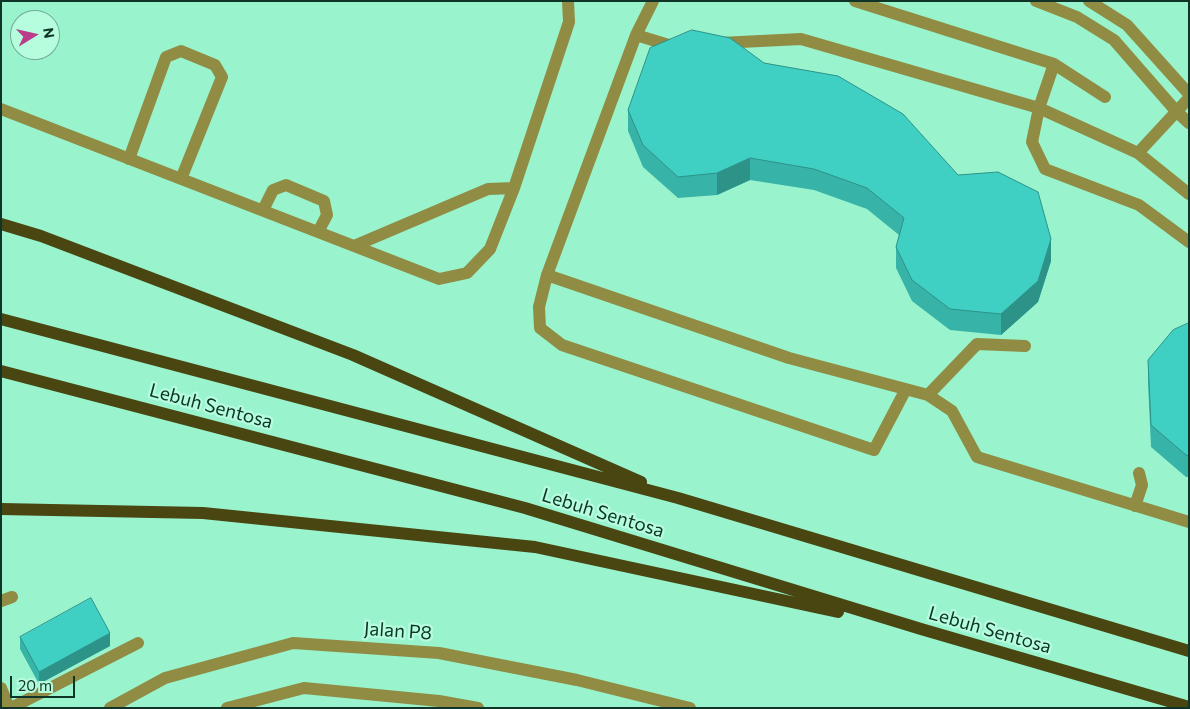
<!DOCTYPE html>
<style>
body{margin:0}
#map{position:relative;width:1190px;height:709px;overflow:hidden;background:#99f4ce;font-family:Commissioner,sans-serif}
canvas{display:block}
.frame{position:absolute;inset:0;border:2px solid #0e3527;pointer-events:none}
.north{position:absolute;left:10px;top:10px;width:50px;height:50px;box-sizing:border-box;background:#b6fdde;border:1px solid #73ad95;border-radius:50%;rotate:81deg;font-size:14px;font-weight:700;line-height:20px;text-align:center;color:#0e3527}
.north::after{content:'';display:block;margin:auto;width:18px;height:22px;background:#ba3c8a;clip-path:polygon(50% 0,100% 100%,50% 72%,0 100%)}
.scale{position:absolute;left:10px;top:676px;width:65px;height:22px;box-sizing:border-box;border:2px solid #0e3527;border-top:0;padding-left:6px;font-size:15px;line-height:18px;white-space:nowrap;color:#0e3527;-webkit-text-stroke:4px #b6fdde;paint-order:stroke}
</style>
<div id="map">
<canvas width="1190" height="709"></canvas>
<div class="frame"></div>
<div class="north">N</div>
<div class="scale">20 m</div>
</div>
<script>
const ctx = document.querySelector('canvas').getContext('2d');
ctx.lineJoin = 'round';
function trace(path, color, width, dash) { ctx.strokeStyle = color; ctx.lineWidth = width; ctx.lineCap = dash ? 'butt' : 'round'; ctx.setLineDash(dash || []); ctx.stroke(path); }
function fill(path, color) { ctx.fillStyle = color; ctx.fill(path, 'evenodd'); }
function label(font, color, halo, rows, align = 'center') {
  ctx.font = font + ' Commissioner,sans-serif'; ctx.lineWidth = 4.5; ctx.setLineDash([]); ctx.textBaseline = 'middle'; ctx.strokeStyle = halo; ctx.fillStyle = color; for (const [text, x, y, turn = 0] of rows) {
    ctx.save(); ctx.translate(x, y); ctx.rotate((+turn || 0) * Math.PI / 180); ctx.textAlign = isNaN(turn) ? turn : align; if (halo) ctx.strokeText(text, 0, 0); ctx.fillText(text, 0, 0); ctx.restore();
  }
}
const minor = new Path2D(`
 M 855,1 L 1054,64 L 1105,97
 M 1036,1 L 1077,17 L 1114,40 L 1176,111 L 1189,123
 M 1089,1 L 1127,25 L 1189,94
 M 636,35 L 653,1
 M 720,43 L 801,39 L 1039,108 L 1138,153 L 1189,194
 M 678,46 L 672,46 L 636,35 L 547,275 L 539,307 L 540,328 L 562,345 L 874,450 L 906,389
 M 1054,64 L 1039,108 L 1032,142 L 1045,169 L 1139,205 L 1189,242
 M 1,109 L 439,279 L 467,273 L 490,249 L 514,188 L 569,22 L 568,1
 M 1138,153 L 1189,98
 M 129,159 L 166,57 L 181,51 L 215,65 L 222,77 L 181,179
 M 263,210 L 273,190 L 286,185 L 324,201 L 327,215 L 318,232
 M 354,246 L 488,189 L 514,188
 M 547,275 L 789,358 L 928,395 L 952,411 L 977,457 L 1189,522
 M 928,395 L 977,344 L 1025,346
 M 1135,506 L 1142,485 L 1139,473
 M 1,601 L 12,597
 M 1,688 L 9,708
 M 11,708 L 138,643
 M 110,708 L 165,678 L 293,643 L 439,653 L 577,680 L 690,708
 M 227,708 L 304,688 L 439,701 L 478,708`);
const major = new Path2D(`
 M 1,224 L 41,236 L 353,355 L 641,482
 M 1,319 L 678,498 L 1189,651
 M 1,371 L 525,508 L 921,629 L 1189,707
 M 1,509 L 203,513 L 535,547 L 838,612`);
const wall = new Path2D(`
 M 764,63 L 958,175 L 1051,261 L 1038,302 L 1001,335 L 950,330 L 912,301 L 896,268 L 896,247 L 899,235 L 867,209 L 814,190 L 750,180 L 717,195 L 678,198 L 643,167 L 628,131 L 628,110 Z
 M 1189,323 L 1189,477 L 1186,477 L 1151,447 L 1148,382 L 1148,360 Z
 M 20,637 L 110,646 L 39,684 L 20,649 Z`);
const shadedWall = new Path2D(`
 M 750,158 L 750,180 L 717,195 L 717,173 Z
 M 1051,239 L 1051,261 L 1038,302 L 1001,335 L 1001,314 Z
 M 110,633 L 110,646 L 39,684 L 39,672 Z`);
const building = new Path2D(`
 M 692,30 L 730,38 L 764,63 L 838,76 L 903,114 L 958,175 L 998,172 L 1038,192 L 1051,239 L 1038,281 L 1001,314 L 950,309 L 912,280 L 896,247 L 904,218 L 867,188 L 814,169 L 750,158 L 717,173 L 678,177 L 643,145 L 628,110 L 650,48 Z
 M 1189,323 L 1189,456 L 1186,455 L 1151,425 L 1148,360 L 1173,330 Z
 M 91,598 L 110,633 L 39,672 L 20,637 Z`);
const streetNames = [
 ["Lebuh Sentosa",211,406,15],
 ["Lebuh Sentosa",603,513,17],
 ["Lebuh Sentosa",990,630,16],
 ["Jalan P8",398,631,4]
];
trace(minor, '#908c43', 12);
trace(major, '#494611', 12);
fill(wall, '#37b3a8');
fill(shadedWall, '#2d9288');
fill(building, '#40d0c3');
trace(building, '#2d9288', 1);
label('19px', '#0e3527', '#b6fdde', streetNames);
</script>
